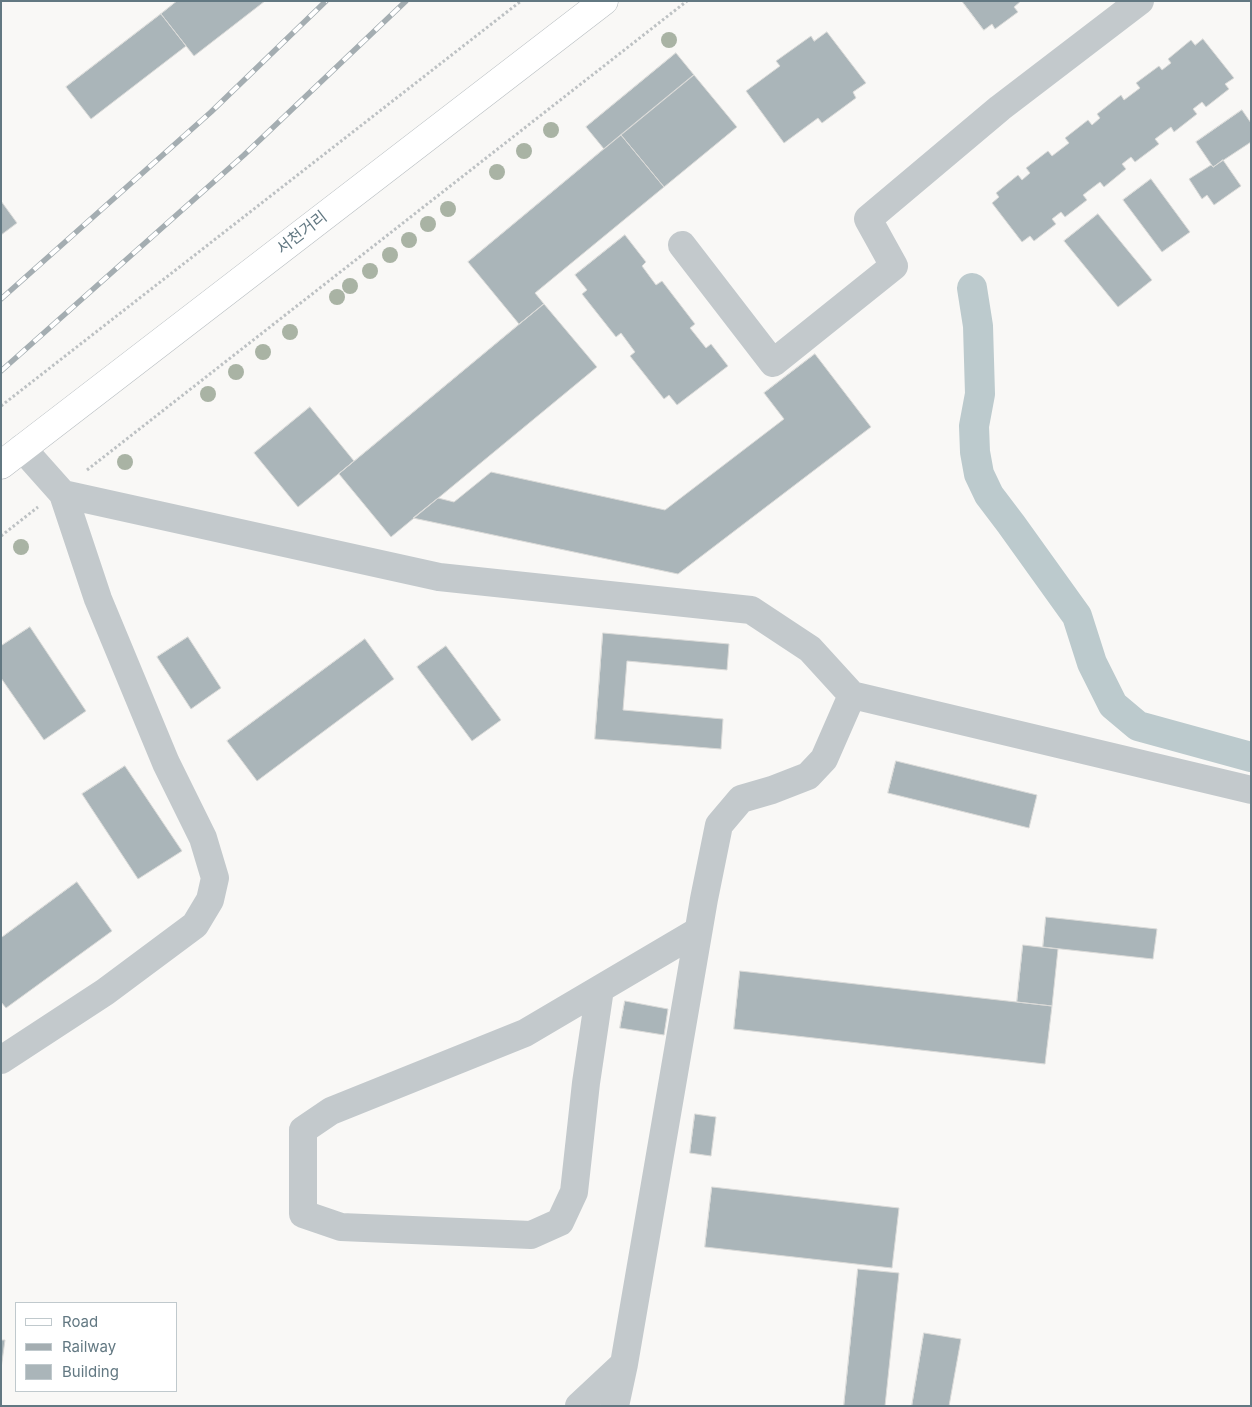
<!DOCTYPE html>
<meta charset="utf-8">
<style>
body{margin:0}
#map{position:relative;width:1252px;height:1407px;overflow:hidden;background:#f9f8f6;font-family:Inter,sans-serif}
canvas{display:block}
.frame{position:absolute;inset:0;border:2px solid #627882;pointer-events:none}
.legend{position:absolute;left:15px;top:1302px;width:162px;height:90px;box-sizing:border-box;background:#fff;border:1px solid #c0c9cd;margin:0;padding:6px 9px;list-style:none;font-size:15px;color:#627882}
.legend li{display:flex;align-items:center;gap:10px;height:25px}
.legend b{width:25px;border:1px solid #c0c9cd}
</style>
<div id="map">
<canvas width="1252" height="1407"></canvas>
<div class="frame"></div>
<ul class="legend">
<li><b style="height:6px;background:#fff"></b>Road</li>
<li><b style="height:6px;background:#a4adb1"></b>Railway</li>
<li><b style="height:14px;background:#aab5b9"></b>Building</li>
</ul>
</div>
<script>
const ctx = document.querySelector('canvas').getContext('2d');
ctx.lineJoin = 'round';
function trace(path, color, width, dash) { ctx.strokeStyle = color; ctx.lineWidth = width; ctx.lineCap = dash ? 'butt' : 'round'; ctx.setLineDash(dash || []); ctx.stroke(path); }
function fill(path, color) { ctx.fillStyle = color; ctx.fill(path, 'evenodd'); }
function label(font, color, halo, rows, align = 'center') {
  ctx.font = font + ' Inter,"Noto Sans KR",sans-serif'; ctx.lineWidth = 5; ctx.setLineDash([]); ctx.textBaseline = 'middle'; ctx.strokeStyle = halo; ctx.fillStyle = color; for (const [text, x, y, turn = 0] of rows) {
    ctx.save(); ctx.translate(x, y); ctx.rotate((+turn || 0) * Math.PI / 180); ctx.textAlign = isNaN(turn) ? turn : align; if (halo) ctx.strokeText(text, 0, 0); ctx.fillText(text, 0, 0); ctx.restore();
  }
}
const canal = new Path2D(`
 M 972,288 L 978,326 L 980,394 L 974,426 L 975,452 L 979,474 L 989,495 L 1011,524 L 1077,616 L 1092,663 L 1113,705 L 1138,726 L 1251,757`);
const building = new Path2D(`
 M 177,1 L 265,1 L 194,56 L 161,14 Z
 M 962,1 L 1021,1 L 1014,7 L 1018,12 L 995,29 L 992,24 L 984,30 Z
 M 161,14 L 186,46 L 91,119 L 66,87 Z
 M 827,32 L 866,83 L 853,92 L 856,98 L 822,123 L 818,118 L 784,143 L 746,91 L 780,66 L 776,61 L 811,36 L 814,41 Z
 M 1203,39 L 1234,78 L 1225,84 L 1229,89 L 1206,107 L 1202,102 L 1193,109 L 1197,114 L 1174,132 L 1171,127 L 1155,139 L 1159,144 L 1135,162 L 1131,157 L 1122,164 L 1126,169 L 1104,187 L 1100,182 L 1083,195 L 1087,200 L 1065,217 L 1061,212 L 1052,219 L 1056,224 L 1034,241 L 1030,236 L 1022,242 L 992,203 L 999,197 L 996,193 L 1018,175 L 1022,180 L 1030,173 L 1026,168 L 1048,151 L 1052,156 L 1069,143 L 1065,138 L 1088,120 L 1092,125 L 1100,118 L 1097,114 L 1121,95 L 1124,100 L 1140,88 L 1136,83 L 1159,66 L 1162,70 L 1171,63 L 1168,59 L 1191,40 L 1195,45 Z
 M 676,53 L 694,75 L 604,149 L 586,127 Z
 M 694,75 L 737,127 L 664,187 L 621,135 Z
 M 1242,110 L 1251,123 L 1251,142 L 1213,167 L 1196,142 Z
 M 621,135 L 664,187 L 535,293 L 544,304 L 519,324 L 468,262 Z
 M 1223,160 L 1241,186 L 1214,205 L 1207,195 L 1202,199 L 1189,179 L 1211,165 L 1213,167 Z
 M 1151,179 L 1190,232 L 1162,252 L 1123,200 Z
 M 1,201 L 17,223 L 1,235 Z
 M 1098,214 L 1152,280 L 1118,307 L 1064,241 Z
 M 625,235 L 646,262 L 642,266 L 656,285 L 662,281 L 695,324 L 690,328 L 706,348 L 711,344 L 728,366 L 677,405 L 669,395 L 664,399 L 630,356 L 635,352 L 621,333 L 616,337 L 582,294 L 587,290 L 575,275 Z
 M 544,304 L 597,367 L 391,537 L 339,474 Z
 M 815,354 L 871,427 L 678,574 L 413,518 L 438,498 L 454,502 L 491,472 L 665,510 L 784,419 L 764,393 Z
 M 310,407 L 354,461 L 298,507 L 254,453 Z
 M 30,627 L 86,711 L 44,740 L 1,678 L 1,646 Z
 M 603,633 L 729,644 L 727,670 L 627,661 L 623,710 L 723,719 L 721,749 L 595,739 Z
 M 188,637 L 221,688 L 191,709 L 157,657 Z
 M 365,639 L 394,679 L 257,781 L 227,741 Z
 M 446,646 L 501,720 L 472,741 L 417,667 Z
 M 896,761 L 1037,795 L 1029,828 L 888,793 Z
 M 125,766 L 182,851 L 138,879 L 82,794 Z
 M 77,882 L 112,931 L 6,1008 L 1,1002 L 1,938 Z
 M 1046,917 L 1157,929 L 1153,959 L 1043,947 Z
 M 1023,945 L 1058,949 L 1052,1006 L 1017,1002 Z
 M 740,971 L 1052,1006 L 1045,1064 L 734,1029 Z
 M 625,1001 L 668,1009 L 664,1035 L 620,1028 Z
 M 695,1114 L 716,1117 L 711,1156 L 690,1153 Z
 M 712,1187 L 899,1208 L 892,1268 L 705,1247 Z
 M 858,1269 L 899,1273 L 885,1406 L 844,1406 Z
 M 924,1333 L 961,1339 L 949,1406 L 912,1406 Z
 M 1,1340 L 5,1340 L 1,1369 Z`);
const path = new Path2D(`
 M 1,406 L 521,1
 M 87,470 L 687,1
 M 1,536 L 38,507`);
const minor = new Path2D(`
 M 682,245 L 773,363 L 894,266 L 868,219 L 1000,108 L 1140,1
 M 22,448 L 63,494 L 439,577 L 751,610 L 810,649 L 852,695 L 1251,790
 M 600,989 L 586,1083 L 574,1192 L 560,1222 L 531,1235 L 341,1227 L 303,1214 L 303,1130 L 331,1111 L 525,1033 L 698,931
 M 1,1060 L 105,992 L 195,925 L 210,900 L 215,878 L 203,838 L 166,763 L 98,599 L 63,494
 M 579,1406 L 624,1364
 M 615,1406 L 624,1364 L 704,899 L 719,825 L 741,799 L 772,790 L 808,776 L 824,759 L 852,695`);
const major = new Path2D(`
 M 1,465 L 604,1`);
const rail = new Path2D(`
 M 1,299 L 211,112 L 326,1
 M 1,371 L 244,155 L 406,1`);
const trees = [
 [669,40],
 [551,130],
 [524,151],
 [497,172],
 [448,209],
 [428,224],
 [409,240],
 [390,255],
 [370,271],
 [350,286],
 [337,297],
 [290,332],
 [263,352],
 [236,372],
 [208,394],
 [125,462],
 [21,547]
];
const streetNames = [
 ["서천거리",302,233,-38]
];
trace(canal, '#bccacd', 30);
fill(building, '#aab5b9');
trace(building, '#dadad8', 1);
trace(major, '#b7bdc0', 29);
trace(path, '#bdc1c3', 3, [2.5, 2.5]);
trace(minor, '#c3c9cc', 28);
trace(major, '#fff', 28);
trace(rail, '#a4adb1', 5.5);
trace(rail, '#fff', 4, [11]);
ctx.fillStyle = '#a9b3a4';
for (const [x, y] of trees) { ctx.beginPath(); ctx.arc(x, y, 8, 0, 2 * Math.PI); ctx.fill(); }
label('16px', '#627882', '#fff', streetNames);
</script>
